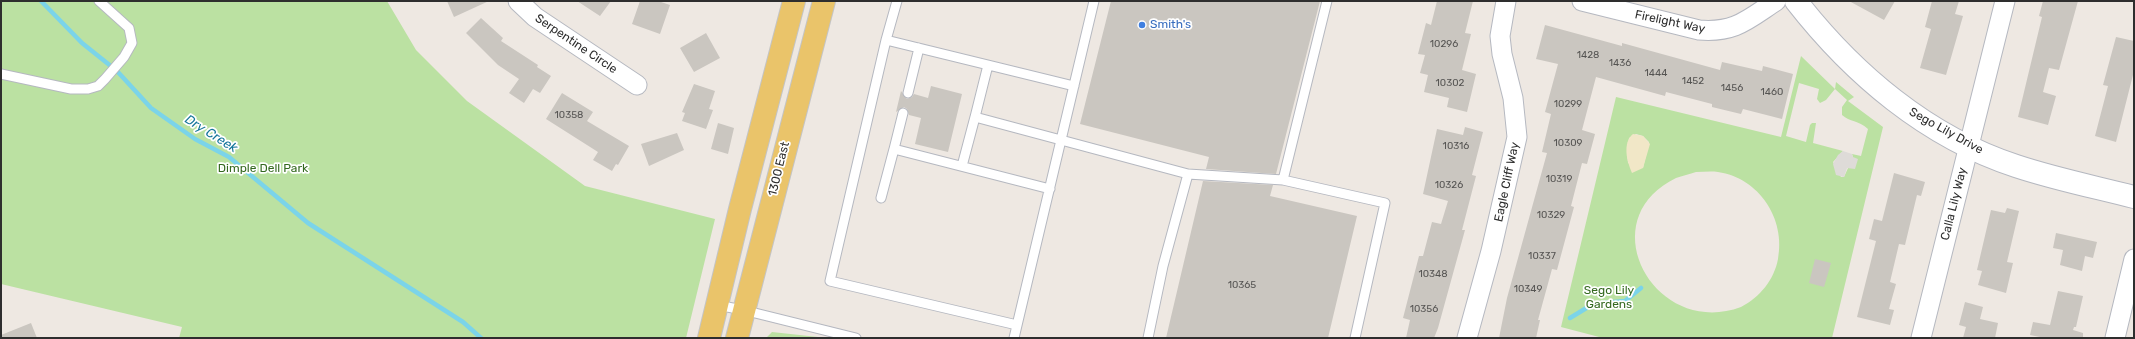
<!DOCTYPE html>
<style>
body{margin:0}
#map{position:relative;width:2135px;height:339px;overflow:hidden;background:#eee8e2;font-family:Rubik,sans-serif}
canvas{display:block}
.frame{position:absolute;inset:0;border:2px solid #2e2e2e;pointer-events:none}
</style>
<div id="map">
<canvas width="2135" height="339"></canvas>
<div class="frame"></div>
</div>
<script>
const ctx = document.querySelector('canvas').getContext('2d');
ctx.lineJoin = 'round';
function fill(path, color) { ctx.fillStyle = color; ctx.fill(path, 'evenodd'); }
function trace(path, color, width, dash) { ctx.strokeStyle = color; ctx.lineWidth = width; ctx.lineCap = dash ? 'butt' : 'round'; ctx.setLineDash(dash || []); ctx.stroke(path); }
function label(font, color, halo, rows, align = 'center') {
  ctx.font = font + ' Rubik,sans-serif'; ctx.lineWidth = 3.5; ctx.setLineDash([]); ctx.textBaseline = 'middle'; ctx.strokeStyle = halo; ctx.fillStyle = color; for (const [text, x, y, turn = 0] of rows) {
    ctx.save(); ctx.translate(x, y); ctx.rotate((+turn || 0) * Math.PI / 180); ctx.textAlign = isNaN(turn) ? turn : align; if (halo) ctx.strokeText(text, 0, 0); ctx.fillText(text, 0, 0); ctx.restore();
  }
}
const green = new Path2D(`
 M 1,1 L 387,1 L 416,50 L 467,101 L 585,186 L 715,219 L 686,338 L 179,338 L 182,327 L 1,284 Z
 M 1801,56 L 1835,89 L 1836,82 L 1854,97 L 1848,101 L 1883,127 L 1832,338 L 1603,338 L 1561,327 L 1616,97 L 1781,137 ZM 1799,83 L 1819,89 L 1817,99 L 1820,103 L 1826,100 L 1835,89 L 1847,100 L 1842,107 L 1842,115 C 1850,122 1858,120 1868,129 L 1861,156 L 1852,154 L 1853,157 L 1844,177 L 1841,177 L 1833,162 L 1843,151 L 1813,143 L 1816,123 L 1812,123 L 1810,125 L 1806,142 L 1786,136 ZM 1636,134 L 1643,136 L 1649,142 L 1643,168 L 1628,163 L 1627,151 L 1629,138 ZM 1696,172 C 1703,172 1711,171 1718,172 C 1759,178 1786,219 1778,259 C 1774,280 1760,297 1741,307 C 1655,339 1589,220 1676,178 C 1682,176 1690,174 1696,172 Z
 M 772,332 L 818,337 L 821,338 L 766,338 Z`);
const sand = new Path2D(`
 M 1633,134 L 1643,136 L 1650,144 L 1643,168 L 1632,173 C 1627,162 1622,143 1633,134 Z`);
const plaza = new Path2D(`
 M 1843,151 L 1852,154 L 1853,157 L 1858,159 L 1855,169 L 1847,168 L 1844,177 L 1836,175 L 1833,164 L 1838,155 Z`);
const stream = new Path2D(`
 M 41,1 L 82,43 L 117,71 L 151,108 L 195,139 L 229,157 L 308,223 L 463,322 L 481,338
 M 1570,318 L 1593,304 L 1625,301 L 1641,288`);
const building = new Path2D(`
 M 447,1 L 489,1 L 454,17 Z
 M 577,1 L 611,1 L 600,16 Z
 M 640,1 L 658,1 L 670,5 L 660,34 L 632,24 Z
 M 1111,1 L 1320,1 L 1276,174 L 1206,169 L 1209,157 L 1080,124 Z
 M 1437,1 L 1473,1 L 1465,33 L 1471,34 L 1462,70 L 1476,74 L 1467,112 L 1447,107 L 1449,98 L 1424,92 L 1428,75 L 1420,73 L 1425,55 L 1418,54 L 1426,23 L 1431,25 Z
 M 1849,1 L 1895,1 L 1884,20 Z
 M 1932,1 L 1959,1 L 1955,14 L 1963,16 L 1946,75 L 1920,68 L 1931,29 L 1925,27 Z
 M 2043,1 L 2078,1 L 2059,70 L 2049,68 L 2043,92 L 2056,96 L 2048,125 L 2018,117 L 2042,17 L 2039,16 Z
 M 481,18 L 503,38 L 501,41 L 538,65 L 537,67 L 551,76 L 540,93 L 533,89 L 524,103 L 509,93 L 519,79 L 498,65 L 466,33 Z
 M 1545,25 L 1622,46 L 1622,43 L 1720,70 L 1722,62 L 1762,71 L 1763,66 L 1793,74 L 1782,119 L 1743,109 L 1741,114 L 1712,107 L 1712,104 L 1666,92 L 1665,96 L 1596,77 L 1582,130 L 1595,134 L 1587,164 L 1582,163 L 1571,206 L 1574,207 L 1557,270 L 1552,269 L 1538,320 L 1540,320 L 1536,338 L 1499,338 L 1507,298 L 1547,153 L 1542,152 L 1551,114 L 1545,112 L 1558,64 L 1536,59 Z
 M 706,33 L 720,58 L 694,72 L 680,48 Z
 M 2116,37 L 2134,41 L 2134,71 L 2116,142 L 2095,136 L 2108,86 L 2103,85 Z
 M 694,84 L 715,91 L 709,109 L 713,110 L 706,129 L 682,121 L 685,113 L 682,112 Z
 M 931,86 L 962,94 L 948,152 L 915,144 L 921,118 L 909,115 L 907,109 L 904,107 L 896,112 L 901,91 L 907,99 L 912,97 L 914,94 L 928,98 Z
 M 562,93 L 593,112 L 587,121 L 629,146 L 618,165 L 616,164 L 612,171 L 593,160 L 598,152 L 546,119 Z
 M 718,123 L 734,128 L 728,154 L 711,149 Z
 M 1465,127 L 1483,132 L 1472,175 L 1476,176 L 1462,230 L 1465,230 L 1438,328 L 1434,338 L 1406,338 L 1410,320 L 1403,318 L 1419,256 L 1423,256 L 1432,222 L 1441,224 L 1448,201 L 1423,194 L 1437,129 L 1463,135 Z
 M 677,133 L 684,150 L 649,166 L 641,144 Z
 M 1894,173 L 1925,182 L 1921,196 L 1917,195 L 1905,245 L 1899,244 L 1890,282 L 1896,284 L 1889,309 L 1894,310 L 1890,325 L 1857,317 L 1876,241 L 1869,239 L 1874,219 L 1882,221 Z
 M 1203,181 L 1273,185 L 1270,196 L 1357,216 L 1328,338 L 1166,338 Z
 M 2007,208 L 2019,211 L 2007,262 L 2013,263 L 2006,293 L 1978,285 L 1982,271 L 1977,270 L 1991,210 L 2005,213 Z
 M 2056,233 L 2097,242 L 2093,258 L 2085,256 L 2082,271 L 2060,265 L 2063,250 L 2053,248 Z
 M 1815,259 L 1831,263 L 1824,287 L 1809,283 Z
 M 2058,291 L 2083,296 L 2076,327 L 2074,327 L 2073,330 L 2083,333 L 2083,338 L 2045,338 L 2030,335 L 2033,322 L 2050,325 Z
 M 1965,302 L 1983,307 L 1980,319 L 1998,323 L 1995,338 L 1963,338 L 1966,327 L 1959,325 Z
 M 31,323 L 37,338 L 1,338 L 1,335 Z`);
const lane = new Path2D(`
 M 897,1 L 886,40 L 1074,86
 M 886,40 L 830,281 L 1017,325
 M 988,65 L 975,117 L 1188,174
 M 1,74 L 71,89 L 88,89 L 98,86 L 105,79 L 124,57 L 132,43 L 129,28 L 99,1
 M 908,93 L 919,48
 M 894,149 L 903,113
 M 962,166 L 975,117
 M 1283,180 L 1327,1
 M 881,198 L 894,149 L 1050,189
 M 717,305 L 743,310 L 856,338
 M 1014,338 L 1094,1
 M 1148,338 L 1163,266 L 1188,174 L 1283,180 L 1385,203 L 1355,338`);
const street = new Path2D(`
 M 518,1 L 535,17 L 637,85
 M 1582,1 L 1699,30 C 1735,33 1747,20 1776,1
 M 1467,338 L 1491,251 L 1517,137 L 1513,98 L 1502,54 L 1500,36 L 1506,1
 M 1921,338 L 2005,1
 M 2115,338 L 2134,259`);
const secondary = new Path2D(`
 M 1796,1 C 1853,74 1927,137 2016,166 C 2055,179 2095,187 2134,197`);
const primary = new Path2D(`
 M 709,338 L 740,209 L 794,1
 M 737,338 L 824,1`);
const markers = [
 [1142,25,4,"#3f7fe0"]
];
const numberNames = [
 ["10296",1444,44],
 ["1428",1588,55],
 ["1436",1620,63],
 ["1444",1656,73],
 ["1452",1693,81],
 ["10302",1450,83],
 ["1456",1732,88],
 ["1460",1772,92],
 ["10299",1568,104],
 ["10358",569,115],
 ["10309",1568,143],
 ["10316",1456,146],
 ["10319",1559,179],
 ["10326",1449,185],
 ["10329",1551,215],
 ["10337",1542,256],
 ["10348",1433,274],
 ["10365",1242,285],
 ["10349",1528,289],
 ["10356",1424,309]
];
const streetNames = [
 ["Firelight Way",1670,22,12],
 ["Serpentine Circle",576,44,34],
 ["Sego Lily Drive",1946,131,29],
 ["1300 East",779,169,-76],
 ["Eagle Cliff Way",1507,182,-78],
 ["Calla Lily Way",1954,204,-76]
];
const shopNames = [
 ["Smith's",1150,25]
];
const parkNames = [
 ["Dimple Dell Park",263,169],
 ["Sego Lily",1609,291],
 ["Gardens",1609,305]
];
const waterNames = [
 ["Dry Creek",211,134,32]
];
fill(green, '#bbe1a2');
fill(sand, '#f1e7c7');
fill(plaza, '#dedbd8');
trace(stream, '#7bd4e9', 4.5);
fill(building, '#cac6c0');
trace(lane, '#b5b8c0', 11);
trace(street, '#b5b8c0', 21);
trace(secondary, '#b5b8c0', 24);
trace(primary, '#c4c4c4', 24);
trace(lane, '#fff', 9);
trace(street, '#fff', 19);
trace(secondary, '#fff', 22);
trace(primary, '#eac46a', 22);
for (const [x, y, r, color] of markers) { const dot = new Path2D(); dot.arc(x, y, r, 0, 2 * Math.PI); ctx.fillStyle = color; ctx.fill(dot); trace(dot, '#fff', 1.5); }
label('10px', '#555452', null, numberNames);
label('12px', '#2e2e2e', '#fff', streetNames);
label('12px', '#366cbe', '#fff', shopNames, 'left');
label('12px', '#34691f', '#fff', parkNames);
label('italic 13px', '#15769b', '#fff', waterNames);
</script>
